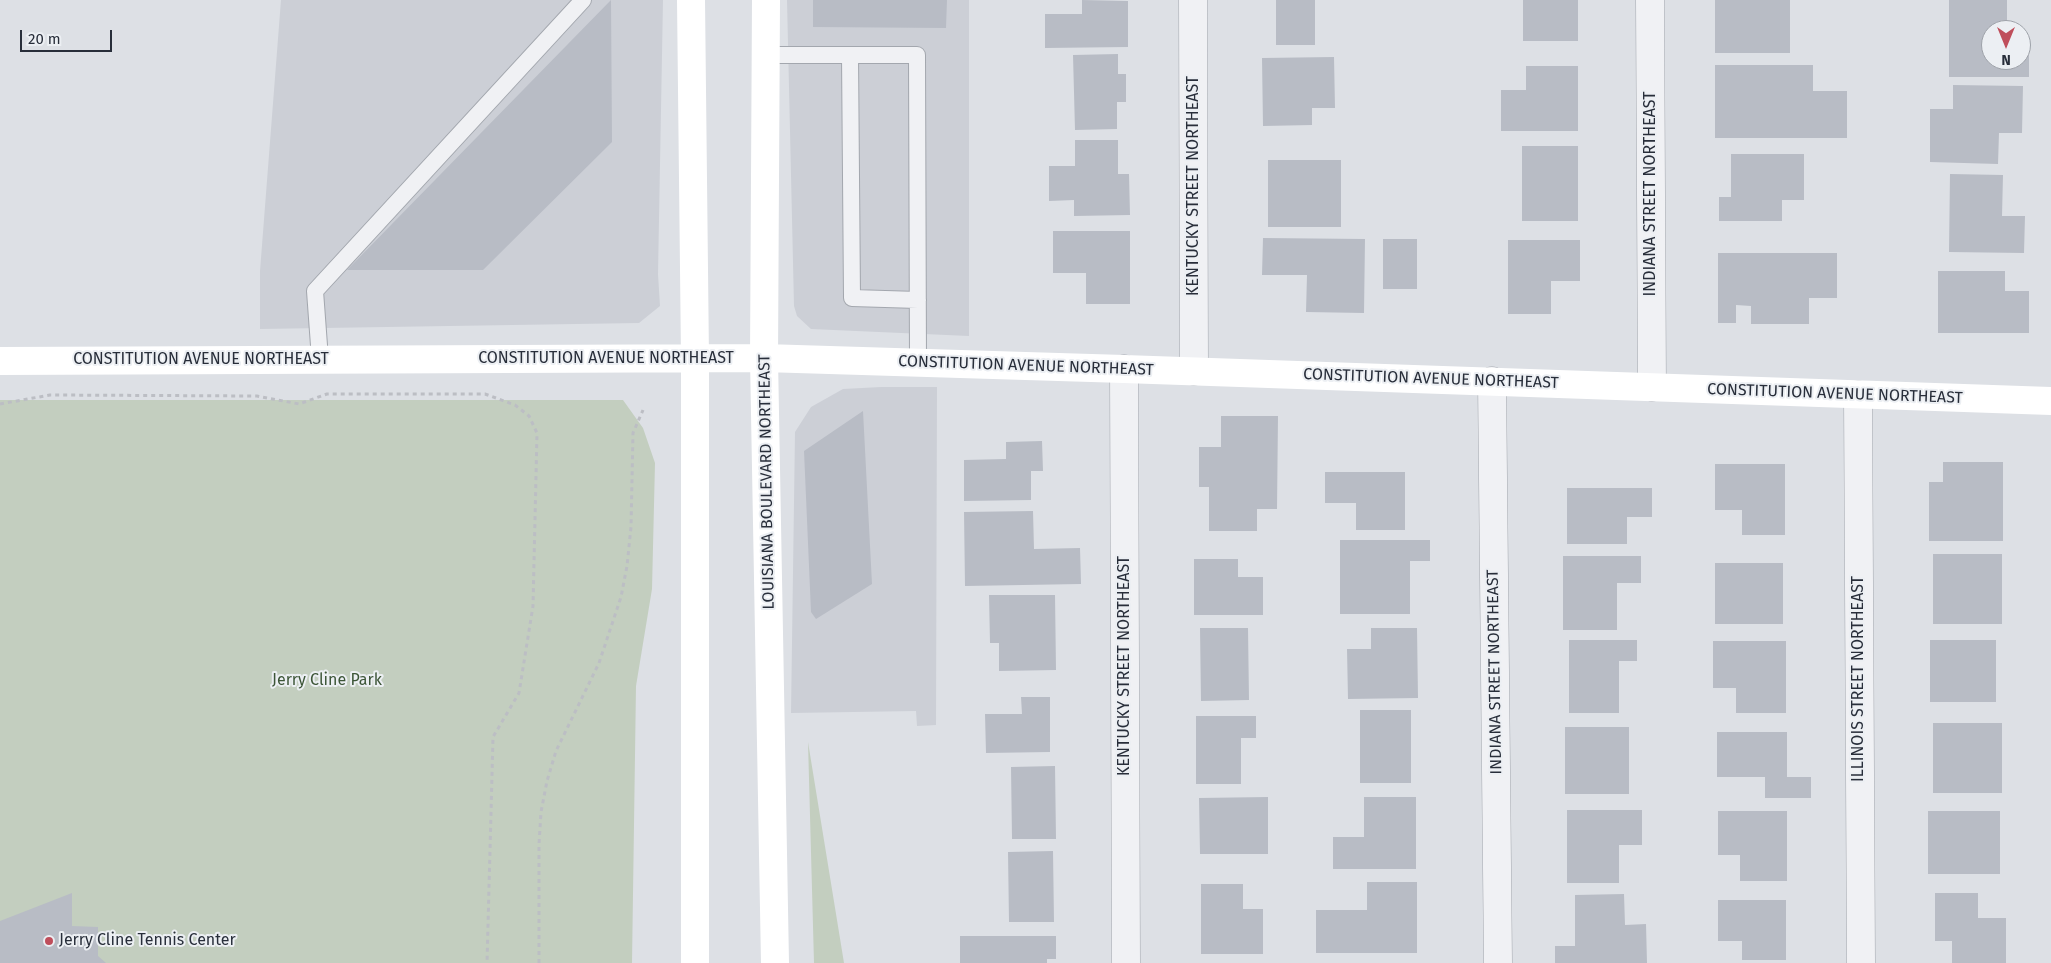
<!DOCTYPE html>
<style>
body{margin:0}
#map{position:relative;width:2051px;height:963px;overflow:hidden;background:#dde0e5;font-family:"Fira Sans",sans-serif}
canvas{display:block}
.north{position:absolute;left:1981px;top:20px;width:50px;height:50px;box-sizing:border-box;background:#eceff3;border:1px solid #9ea2a9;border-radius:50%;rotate:180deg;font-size:14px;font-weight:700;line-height:20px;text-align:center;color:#282e3a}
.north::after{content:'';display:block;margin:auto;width:18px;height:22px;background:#bf4e5b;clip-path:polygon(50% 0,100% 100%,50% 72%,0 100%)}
.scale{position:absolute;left:20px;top:30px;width:92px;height:22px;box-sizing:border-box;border:2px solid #282e3a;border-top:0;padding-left:6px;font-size:15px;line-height:18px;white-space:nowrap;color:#282e3a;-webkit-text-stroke:4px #eceff3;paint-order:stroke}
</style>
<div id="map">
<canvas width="2051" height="963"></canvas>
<div class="north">N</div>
<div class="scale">20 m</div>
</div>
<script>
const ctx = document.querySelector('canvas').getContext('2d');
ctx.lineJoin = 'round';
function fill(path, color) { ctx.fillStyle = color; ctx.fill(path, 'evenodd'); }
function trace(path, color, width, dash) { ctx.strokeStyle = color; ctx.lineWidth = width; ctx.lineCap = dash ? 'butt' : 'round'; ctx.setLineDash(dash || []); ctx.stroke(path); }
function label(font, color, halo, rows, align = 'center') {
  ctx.font = font + ' "Fira Sans",sans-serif'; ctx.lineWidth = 4; ctx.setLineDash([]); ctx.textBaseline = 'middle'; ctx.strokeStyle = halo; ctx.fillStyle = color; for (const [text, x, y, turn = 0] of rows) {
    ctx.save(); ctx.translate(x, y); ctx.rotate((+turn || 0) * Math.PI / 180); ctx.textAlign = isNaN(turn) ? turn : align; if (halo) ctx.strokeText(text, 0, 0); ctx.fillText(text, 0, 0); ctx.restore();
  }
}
const built = new Path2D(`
 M 281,0 L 663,0 L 658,274 L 660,306 L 639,323 L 260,329 L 260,271 Z
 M 787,0 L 969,0 L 969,336 L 811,329 L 797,316 L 794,306 Z
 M 881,387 L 937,387 L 936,725 L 917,726 L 916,711 L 791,713 L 795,432 L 811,407 L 843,389 Z`);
const green = new Path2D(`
 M 0,400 L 623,400 L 643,428 L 655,463 L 652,589 L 636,686 L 632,963 L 0,963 Z
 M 808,742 L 844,963 L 814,963 Z`);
const building = new Path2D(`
 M 611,0 L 612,142 L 483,270 L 347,270 Z
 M 813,0 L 947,0 L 946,28 L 813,27 Z
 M 1082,0 L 1128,1 L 1128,47 L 1045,48 L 1045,14 L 1082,14 Z
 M 1276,0 L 1315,0 L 1315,45 L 1276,45 Z
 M 1523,0 L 1578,0 L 1578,41 L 1523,41 Z
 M 1715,0 L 1790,0 L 1790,53 L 1715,53 Z
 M 1949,0 L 2007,0 L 2007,30 L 1991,30 L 1991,60 L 2021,60 L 2021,42 L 2029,42 L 2029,77 L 1949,77 Z
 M 1118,54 L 1118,74 L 1126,74 L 1126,102 L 1117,102 L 1117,129 L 1075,130 L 1073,55 Z
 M 1334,57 L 1335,108 L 1312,108 L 1312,125 L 1263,126 L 1262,58 Z
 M 1715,65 L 1813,65 L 1813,91 L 1847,91 L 1847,138 L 1715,138 Z
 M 1526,66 L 1578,66 L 1578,131 L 1501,131 L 1501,90 L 1526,90 Z
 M 1953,85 L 2023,86 L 2022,133 L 1999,133 L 1998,164 L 1930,162 L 1930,109 L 1953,109 Z
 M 1075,140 L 1118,140 L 1118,174 L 1129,174 L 1130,215 L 1074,216 L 1074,200 L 1049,201 L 1049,166 L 1075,166 Z
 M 1522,146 L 1578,146 L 1578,221 L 1522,221 Z
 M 1731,154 L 1804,154 L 1804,200 L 1782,200 L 1782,221 L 1719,221 L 1719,197 L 1731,197 Z
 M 1268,160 L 1341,160 L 1341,227 L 1268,227 Z
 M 1950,174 L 2003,175 L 2002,216 L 2025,216 L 2024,253 L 1949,252 Z
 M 1053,231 L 1130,231 L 1130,304 L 1086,304 L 1086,273 L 1053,273 Z
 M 1263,238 L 1365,239 L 1364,313 L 1306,312 L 1307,275 L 1262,275 Z
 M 1383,239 L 1417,239 L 1417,289 L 1383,289 Z
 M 1508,240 L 1580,240 L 1580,281 L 1551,281 L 1551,314 L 1508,314 Z
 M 1718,253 L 1837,253 L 1837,298 L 1809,298 L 1809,324 L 1751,324 L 1751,306 L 1736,305 L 1736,323 L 1718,323 Z
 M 1938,271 L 2005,271 L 2005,291 L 2029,291 L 2029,333 L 1938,333 Z
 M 863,411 L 872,584 L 816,619 L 811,612 L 804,451 Z
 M 1221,416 L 1278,416 L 1277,509 L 1257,509 L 1257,531 L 1209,531 L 1209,487 L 1199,487 L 1199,447 L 1221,447 Z
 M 1042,441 L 1043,471 L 1031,471 L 1031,500 L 964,501 L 964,460 L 1006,459 L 1006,442 Z
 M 1943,462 L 2003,462 L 2003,541 L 1929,541 L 1929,482 L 1943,482 Z
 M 1715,464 L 1785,464 L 1785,535 L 1742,535 L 1742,510 L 1715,510 Z
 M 1325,472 L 1405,472 L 1405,530 L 1356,530 L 1356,503 L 1325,503 Z
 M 1567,488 L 1652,488 L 1652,517 L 1627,517 L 1627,544 L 1567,544 Z
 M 1033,511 L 1034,549 L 1080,548 L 1081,584 L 965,586 L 964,512 Z
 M 1340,540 L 1430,540 L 1430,561 L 1410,561 L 1410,614 L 1340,614 Z
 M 1933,554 L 2002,554 L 2002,624 L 1933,624 Z
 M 1563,556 L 1641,556 L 1641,583 L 1617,583 L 1617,630 L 1563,630 Z
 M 1194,559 L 1238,559 L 1238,577 L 1263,577 L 1263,615 L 1194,615 Z
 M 1715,563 L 1783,563 L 1783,624 L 1715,624 Z
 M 989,595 L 1055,595 L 1056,670 L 999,671 L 999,643 L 990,643 Z
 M 1200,628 L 1248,628 L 1249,700 L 1201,701 Z
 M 1371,628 L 1417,628 L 1418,698 L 1348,699 L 1347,649 L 1371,649 Z
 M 1569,640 L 1637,640 L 1637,661 L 1619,661 L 1619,713 L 1569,713 Z
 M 1930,640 L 1996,640 L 1996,702 L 1930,702 Z
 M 1713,641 L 1786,641 L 1786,713 L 1736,713 L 1736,688 L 1713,688 Z
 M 1021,697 L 1050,697 L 1050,752 L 986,753 L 985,714 L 1022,714 Z
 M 1360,710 L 1411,710 L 1411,783 L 1360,783 Z
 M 1196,716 L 1256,716 L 1256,738 L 1241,738 L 1241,784 L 1196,784 Z
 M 1933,723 L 2002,723 L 2002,793 L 1933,793 Z
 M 1565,727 L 1629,727 L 1629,794 L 1565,794 Z
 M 1717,732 L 1787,732 L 1787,777 L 1811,777 L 1811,798 L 1765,798 L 1765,777 L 1717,777 Z
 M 1055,766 L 1056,839 L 1012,839 L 1011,767 Z
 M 1268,797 L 1268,854 L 1200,854 L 1199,798 Z
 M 1364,797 L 1416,797 L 1416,869 L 1333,869 L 1333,837 L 1364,837 Z
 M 1567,810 L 1642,810 L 1642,845 L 1619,845 L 1619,883 L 1567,883 Z
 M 1718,811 L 1787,811 L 1787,881 L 1740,881 L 1740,855 L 1718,855 Z
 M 1928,811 L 2000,811 L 2000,874 L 1928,874 Z
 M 1053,851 L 1054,922 L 1009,922 L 1008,852 Z
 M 1367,882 L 1417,882 L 1417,953 L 1316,953 L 1316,910 L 1367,910 Z
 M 1201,884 L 1243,884 L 1243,909 L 1263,909 L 1263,954 L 1201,954 Z
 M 72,893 L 72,926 L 98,927 L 98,956 L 106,963 L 0,963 L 0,921 Z
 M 1935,893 L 1978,893 L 1978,918 L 2006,918 L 2006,963 L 1952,963 L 1952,941 L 1935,941 Z
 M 1624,894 L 1625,925 L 1646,924 L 1647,963 L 1555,963 L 1555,946 L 1575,946 L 1575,895 Z
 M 1718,900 L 1786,900 L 1786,960 L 1742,960 L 1742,941 L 1718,941 Z
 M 960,936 L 1056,936 L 1056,959 L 1047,959 L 1047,963 L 960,963 Z`);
const path = new Path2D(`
 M 0,404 L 50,395 L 257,396 L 299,404 L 327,394 L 485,394 L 515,405 L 529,416 L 537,433 L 533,606 L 519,693 L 493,737 L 487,963
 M 539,963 L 539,844 L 541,812 L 547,781 L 556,751 L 599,663 L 621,597 L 627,566 L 631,527 L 633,433 L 643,410`);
const lane = new Path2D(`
 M 766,55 L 917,55 L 918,363
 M 850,55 L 852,298 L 918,300
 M 320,359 L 315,291 L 583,0`);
const street = new Path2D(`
 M 1193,0 L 1194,371
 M 1650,0 L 1652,387
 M 1124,369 L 1126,963
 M 1492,381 L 1498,963
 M 1858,395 L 1861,963`);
const secondary = new Path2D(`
 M 691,0 L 695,358 L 695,963
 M 766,0 L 764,358 L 775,963
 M 0,361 L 764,358 L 1124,369 L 2051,401`);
const markers = [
 [49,941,5,"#bf4e5b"]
];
const streetNames = [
 ["KENTUCKY STREET NORTHEAST",1194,186,-90],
 ["INDIANA STREET NORTHEAST",1651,194,-90],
 ["CONSTITUTION AVENUE NORTHEAST",606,359],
 ["CONSTITUTION AVENUE NORTHEAST",201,360],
 ["CONSTITUTION AVENUE NORTHEAST",1026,366,2],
 ["CONSTITUTION AVENUE NORTHEAST",1431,379,2],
 ["CONSTITUTION AVENUE NORTHEAST",1835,394,2],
 ["LOUISIANA BOULEVARD NORTHEAST",767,482,-91],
 ["KENTUCKY STREET NORTHEAST",1125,666,-90],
 ["INDIANA STREET NORTHEAST",1495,672,-91],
 ["ILLINOIS STREET NORTHEAST",1859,679,-90]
];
const parkNames = [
 ["Jerry Cline Park",327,681]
];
const poiNames = [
 ["Jerry Cline Tennis Center",59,941]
];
fill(built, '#cccfd6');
fill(green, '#c3cebf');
fill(building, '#b8bcc5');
trace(lane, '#a3a7ae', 18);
trace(street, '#a3a7ae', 29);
trace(path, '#bcbec4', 3, [4, 4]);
trace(lane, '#f0f1f4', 16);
trace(street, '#f0f1f4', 28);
trace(secondary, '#fff', 28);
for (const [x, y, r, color] of markers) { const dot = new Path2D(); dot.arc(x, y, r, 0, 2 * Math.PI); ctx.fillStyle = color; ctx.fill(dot); trace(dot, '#eceff3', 2); }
label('16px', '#282e3a', '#eceff3', streetNames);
label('16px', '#3c5537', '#eceff3', parkNames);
label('16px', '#282e3a', '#eceff3', poiNames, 'left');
</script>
